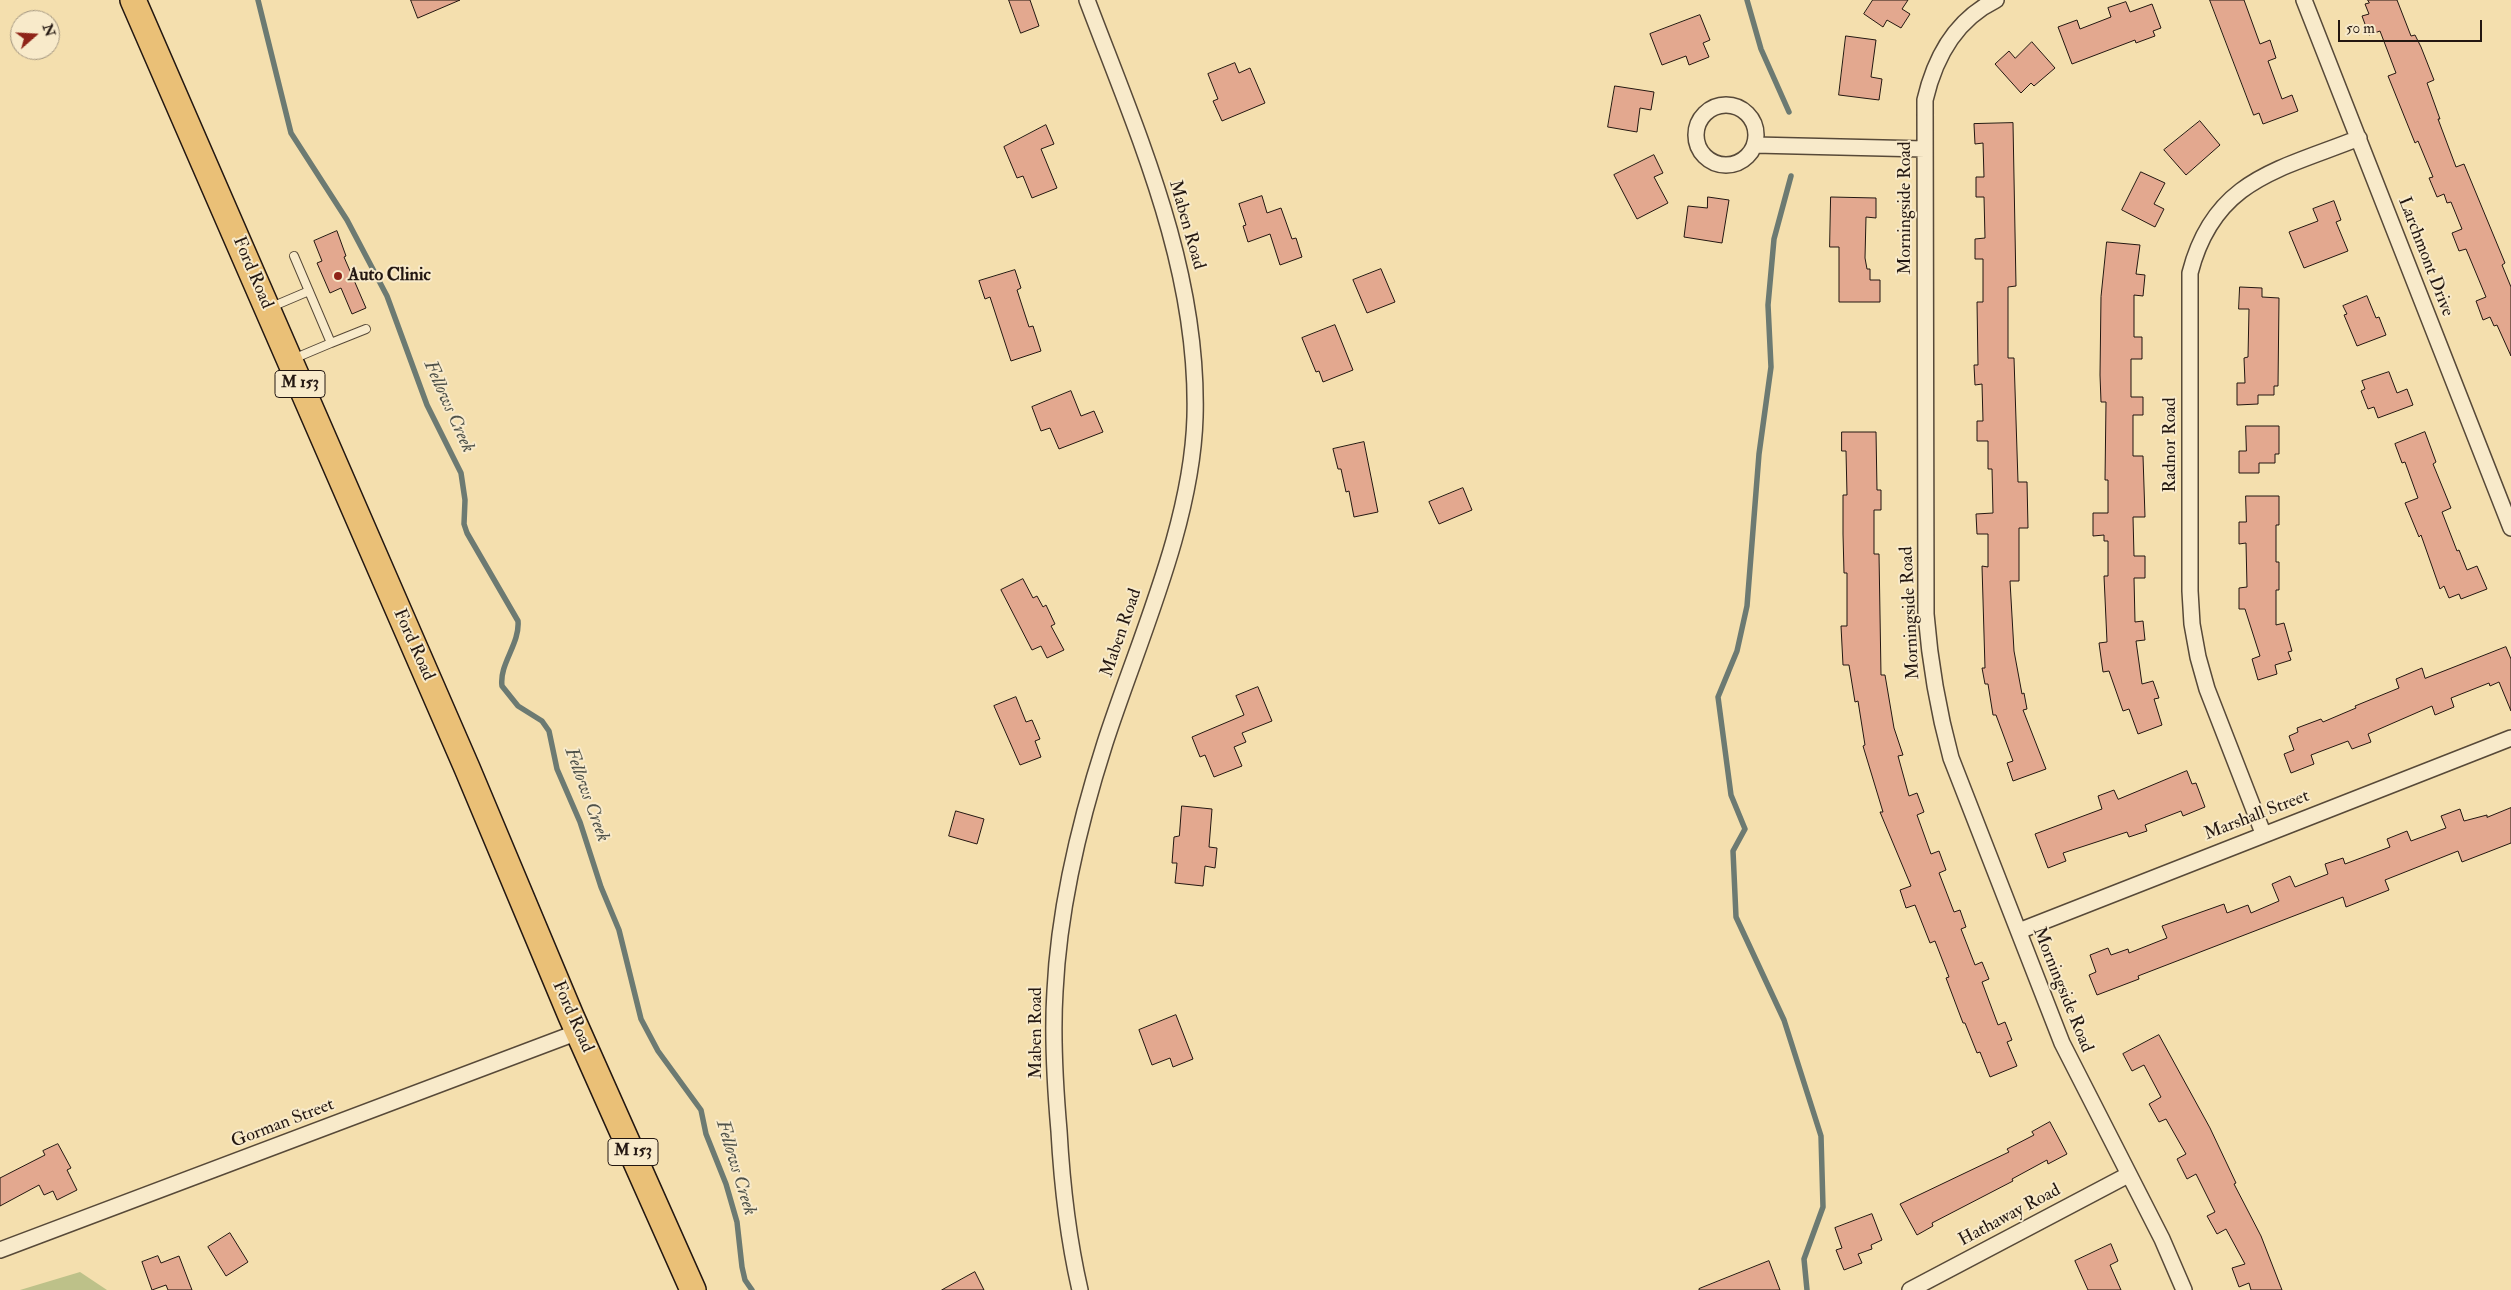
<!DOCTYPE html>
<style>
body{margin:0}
#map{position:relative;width:2511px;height:1290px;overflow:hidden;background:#f4dfae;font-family:"IM FELL Double Pica",serif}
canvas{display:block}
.north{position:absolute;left:10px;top:10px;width:50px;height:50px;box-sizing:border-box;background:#f8eaca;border:1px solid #a39680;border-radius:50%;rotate:71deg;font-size:14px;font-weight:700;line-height:20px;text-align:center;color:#231711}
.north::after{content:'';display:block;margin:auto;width:18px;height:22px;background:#8f2418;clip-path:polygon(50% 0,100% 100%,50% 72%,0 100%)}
.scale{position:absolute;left:2338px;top:20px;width:144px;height:22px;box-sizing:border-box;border:2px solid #231711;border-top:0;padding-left:6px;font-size:15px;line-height:18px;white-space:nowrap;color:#231711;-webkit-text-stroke:4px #f8eaca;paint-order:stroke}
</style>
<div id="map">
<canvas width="2511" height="1290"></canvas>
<div class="north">N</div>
<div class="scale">50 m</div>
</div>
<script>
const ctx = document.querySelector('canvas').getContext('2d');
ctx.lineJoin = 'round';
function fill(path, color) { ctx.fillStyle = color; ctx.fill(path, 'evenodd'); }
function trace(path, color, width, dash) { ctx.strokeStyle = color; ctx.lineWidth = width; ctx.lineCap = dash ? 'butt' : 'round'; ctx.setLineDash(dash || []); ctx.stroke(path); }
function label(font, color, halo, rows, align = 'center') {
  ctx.font = font + ' "IM FELL Double Pica",serif'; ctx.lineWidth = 4; ctx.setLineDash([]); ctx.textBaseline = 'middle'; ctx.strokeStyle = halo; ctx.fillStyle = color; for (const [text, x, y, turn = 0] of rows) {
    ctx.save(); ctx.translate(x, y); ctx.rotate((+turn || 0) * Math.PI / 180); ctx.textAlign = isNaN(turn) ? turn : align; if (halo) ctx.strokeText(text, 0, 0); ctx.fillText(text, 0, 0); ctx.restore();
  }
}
const green = new Path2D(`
 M 80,1272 L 107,1290 L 20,1290 Z`);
const stream = new Path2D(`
 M 258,0 L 291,133 L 347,220 L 387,296 L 427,405 L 461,473 L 465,500 L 464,524 L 467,533 L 518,621 C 520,644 499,664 502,686 L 518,706 L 542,721 L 549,731 L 557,769 L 580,822 L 601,887 L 619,930 L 641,1019 L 658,1051 L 701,1110 L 706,1134 L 726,1184 L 737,1222 L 742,1267 L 745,1280 L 752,1290
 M 1747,0 L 1761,49 L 1789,112
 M 1791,176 L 1774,239 L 1768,305 L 1771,367 L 1759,454 L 1747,606 L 1737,651 L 1718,697 L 1731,795 L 1745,829 L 1733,851 L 1736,917 L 1784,1020 L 1821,1136 L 1823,1207 L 1804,1259 L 1807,1290`);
const building = new Path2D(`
 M 411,0 L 460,0 L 418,18 Z
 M 1009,0 L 1030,0 L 1039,26 L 1021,33 Z
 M 1873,0 L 1908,0 L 1902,9 L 1910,14 L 1901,28 L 1887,20 L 1883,27 L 1864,14 Z
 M 2210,0 L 2244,0 L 2260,44 L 2270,40 L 2276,58 L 2268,61 L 2282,99 L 2292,95 L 2298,111 L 2263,124 L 2259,113 L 2254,115 Z
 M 2368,0 L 2397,0 L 2411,36 L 2415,35 L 2421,47 L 2434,80 L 2427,83 L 2440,119 L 2438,119 L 2456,167 L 2464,164 L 2505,263 L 2502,265 L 2511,287 L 2511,356 L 2497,325 L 2494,326 L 2490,317 L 2483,320 L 2476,301 L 2486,297 L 2466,249 L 2459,251 L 2452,233 L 2462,229 L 2451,202 L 2447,203 L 2444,194 L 2437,197 L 2429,178 L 2433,177 L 2418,141 L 2415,143 L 2388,76 L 2396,73 L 2380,31 L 2369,35 L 2362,16 L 2369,14 L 2365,4 L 2369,3 Z
 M 2126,2 L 2130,12 L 2152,4 L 2161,28 L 2153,31 L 2155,36 L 2136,43 L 2135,40 L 2072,64 L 2058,27 L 2077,20 L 2080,29 L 2111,17 L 2108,8 Z
 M 1700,15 L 1710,40 L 1703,43 L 1709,57 L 1689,65 L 1686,56 L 1662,65 L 1650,34 Z
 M 1846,36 L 1876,40 L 1871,77 L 1882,79 L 1879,100 L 1839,95 Z
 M 2032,42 L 2055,68 L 2034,86 L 2031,83 L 2021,93 L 1995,64 L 2009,51 L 2015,58 Z
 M 1235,63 L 1239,73 L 1250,68 L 1265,103 L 1222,121 L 1213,101 L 1218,99 L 1208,74 Z
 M 1615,86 L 1654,92 L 1651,110 L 1640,108 L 1637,132 L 1608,127 Z
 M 2200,121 L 2220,145 L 2186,175 L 2164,150 Z
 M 2013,123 L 2016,286 L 2008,287 L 2008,358 L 2014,358 L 2018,482 L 2027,482 L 2028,528 L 2019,528 L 2019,581 L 2010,581 L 2014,651 L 2022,694 L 2024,693 L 2027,709 L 2023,710 L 2046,769 L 2013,781 L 2007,763 L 2013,761 L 1996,715 L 1993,715 L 1988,684 L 1985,684 L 1982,668 L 1985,668 L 1982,566 L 1988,567 L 1988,534 L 1977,534 L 1976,514 L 1993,513 L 1992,469 L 1988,469 L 1988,441 L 1977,441 L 1977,421 L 1983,421 L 1982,384 L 1975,385 L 1974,365 L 1978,365 L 1977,302 L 1983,302 L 1983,259 L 1975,259 L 1975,239 L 1985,238 L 1984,197 L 1976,197 L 1976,177 L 1984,177 L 1983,143 L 1975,144 L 1974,124 Z
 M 1046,125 L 1054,144 L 1041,149 L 1057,188 L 1032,198 L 1023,176 L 1017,178 L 1004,147 Z
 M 1654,155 L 1663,173 L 1654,177 L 1668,203 L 1637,219 L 1614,175 Z
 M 2141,172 L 2165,183 L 2154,204 L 2164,209 L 2155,227 L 2122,210 Z
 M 1262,196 L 1267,213 L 1281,208 L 1292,239 L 1296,238 L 1302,257 L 1280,265 L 1270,234 L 1248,242 L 1243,226 L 1246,225 L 1239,204 Z
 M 1708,197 L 1729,200 L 1722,243 L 1684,237 L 1688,206 L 1707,208 Z
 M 1831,197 L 1876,198 L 1876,218 L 1866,217 L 1865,258 L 1867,269 L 1870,269 L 1870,280 L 1880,280 L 1880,302 L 1839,302 L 1839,247 L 1830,247 Z
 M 2334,201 L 2341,220 L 2336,222 L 2348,251 L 2304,268 L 2289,232 L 2318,221 L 2313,209 Z
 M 337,231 L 346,256 L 344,257 L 366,308 L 352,314 L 341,288 L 330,293 L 317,263 L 322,261 L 314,241 Z
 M 2107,242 L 2140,245 L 2136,274 L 2145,275 L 2143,296 L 2134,295 L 2134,337 L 2142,337 L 2142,359 L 2131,359 L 2131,397 L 2143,397 L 2143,415 L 2133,415 L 2133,456 L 2143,456 L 2145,517 L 2133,517 L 2134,556 L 2145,556 L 2145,578 L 2134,578 L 2135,622 L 2143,621 L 2145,640 L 2136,641 L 2142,684 L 2153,681 L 2159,698 L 2154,699 L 2162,725 L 2138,734 L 2129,709 L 2123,711 L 2109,671 L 2103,672 L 2099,643 L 2107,642 L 2104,576 L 2108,576 L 2108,541 L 2104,541 L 2104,535 L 2093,536 L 2093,513 L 2108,513 L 2108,480 L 2105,480 L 2106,402 L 2101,402 L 2100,375 L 2101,297 Z
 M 1381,269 L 1395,302 L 1367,313 L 1353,280 Z
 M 1015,270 L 1021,288 L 1017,290 L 1029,327 L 1033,326 L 1041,351 L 1011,361 L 990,297 L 985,299 L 979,281 Z
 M 2240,287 L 2262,288 L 2262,297 L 2279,298 L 2278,386 L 2274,386 L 2274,395 L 2258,395 L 2258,404 L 2237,405 L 2237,383 L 2245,383 L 2244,358 L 2248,357 L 2249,309 L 2239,309 Z
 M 2367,296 L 2376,318 L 2379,317 L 2386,335 L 2357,346 L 2344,315 L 2347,314 L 2343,306 Z
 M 1335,325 L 1353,370 L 1323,382 L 1319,371 L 1316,372 L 1302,338 Z
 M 2389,372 L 2397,393 L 2407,389 L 2413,405 L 2378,418 L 2374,407 L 2368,409 L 2361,391 L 2365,389 L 2362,381 Z
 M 1071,391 L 1081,416 L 1094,411 L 1103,432 L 1059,449 L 1050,428 L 1041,431 L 1032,407 Z
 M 2246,426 L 2279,426 L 2279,454 L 2275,454 L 2275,463 L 2259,463 L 2259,473 L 2239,473 L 2239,451 L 2246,451 Z
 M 1842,432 L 1876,432 L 1877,490 L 1881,490 L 1881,510 L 1874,510 L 1874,554 L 1879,554 L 1881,675 L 1885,675 L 1894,728 L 1903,755 L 1898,756 L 1909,796 L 1917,793 L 1924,812 L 1917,815 L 1931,854 L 1939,851 L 1946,870 L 1939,873 L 1954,912 L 1960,910 L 1966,927 L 1961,929 L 1975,965 L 1982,962 L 1989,979 L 1982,982 L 1998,1025 L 2005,1022 L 2012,1040 L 2007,1042 L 2017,1066 L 1990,1077 L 1980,1052 L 1977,1053 L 1965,1023 L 1963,1023 L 1946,978 L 1949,977 L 1935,941 L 1930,943 L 1915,905 L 1906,908 L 1900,890 L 1911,886 L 1880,812 L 1883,812 L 1863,746 L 1865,745 L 1858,701 L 1855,702 L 1849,665 L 1843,665 L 1841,626 L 1847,626 L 1847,573 L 1844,573 L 1843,534 L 1843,495 L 1847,495 L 1846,451 L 1842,451 Z
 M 2425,432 L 2436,462 L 2433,464 L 2451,508 L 2442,512 L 2457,551 L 2459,550 L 2467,570 L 2477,566 L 2487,589 L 2461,599 L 2459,594 L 2449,598 L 2444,586 L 2440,589 L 2421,535 L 2419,537 L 2405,503 L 2418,498 L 2405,462 L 2402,463 L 2395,444 Z
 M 1364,442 L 1378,512 L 1354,517 L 1349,491 L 1346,492 L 1341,469 L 1338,469 L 1333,449 Z
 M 1463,488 L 1472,510 L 1439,524 L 1429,502 Z
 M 2246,496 L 2279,496 L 2279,525 L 2276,525 L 2276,562 L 2279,562 L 2279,590 L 2276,590 L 2276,625 L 2284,623 L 2292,651 L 2288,652 L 2291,660 L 2275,665 L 2277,674 L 2258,680 L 2252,659 L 2260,656 L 2245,609 L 2239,609 L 2239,588 L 2247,587 L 2246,543 L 2239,544 L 2239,522 L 2246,522 Z
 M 1023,579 L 1033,598 L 1037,596 L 1043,607 L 1046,605 L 1055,624 L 1051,626 L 1064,650 L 1047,658 L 1041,646 L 1032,650 L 1001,590 Z
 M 2506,647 L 2511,659 L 2511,711 L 2499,682 L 2490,686 L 2489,683 L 2451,698 L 2454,707 L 2435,715 L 2432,706 L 2368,734 L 2371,742 L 2352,749 L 2348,741 L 2311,755 L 2314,764 L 2291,773 L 2284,754 L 2294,750 L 2289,736 L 2298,732 L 2297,728 L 2321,719 L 2323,722 L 2356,708 L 2355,706 L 2399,688 L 2396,679 L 2422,668 L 2425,678 Z
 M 1258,687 L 1272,721 L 1242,733 L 1246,742 L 1234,747 L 1242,766 L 1214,777 L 1205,755 L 1200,757 L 1192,737 L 1244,715 L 1236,696 Z
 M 1016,697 L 1026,722 L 1032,720 L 1040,739 L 1035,741 L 1041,757 L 1020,765 L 994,706 Z
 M 2187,771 L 2192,784 L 2196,783 L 2205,807 L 2183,816 L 2181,811 L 2145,825 L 2147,831 L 2129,837 L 2127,832 L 2063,853 L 2066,861 L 2048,868 L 2035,834 L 2102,809 L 2098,796 L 2114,790 L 2118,799 Z
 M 1182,806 L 1212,809 L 1209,847 L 1217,848 L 1215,868 L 1205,866 L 1203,886 L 1175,883 L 1177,863 L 1172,863 L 1174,837 L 1179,836 Z
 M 2511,808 L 2511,843 L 2462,862 L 2458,851 L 2385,880 L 2389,890 L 2346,907 L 2343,897 L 2138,976 L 2139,979 L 2097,995 L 2089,975 L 2096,972 L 2090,955 L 2108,948 L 2111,955 L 2128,949 L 2129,953 L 2167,938 L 2162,926 L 2224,904 L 2227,913 L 2248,905 L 2251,913 L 2279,901 L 2272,884 L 2290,876 L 2295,887 L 2328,874 L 2325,864 L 2343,858 L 2345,864 L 2390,847 L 2387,839 L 2407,831 L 2411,841 L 2446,828 L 2441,816 L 2460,809 L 2464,821 L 2487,815 L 2487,817 Z
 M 956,811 L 984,819 L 977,844 L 949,836 Z
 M 1176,1015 L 1193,1059 L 1173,1067 L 1170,1058 L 1152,1065 L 1139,1030 Z
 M 2159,1035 L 2210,1128 L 2236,1183 L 2234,1184 L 2261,1236 L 2282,1290 L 2251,1290 L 2249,1283 L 2239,1287 L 2232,1268 L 2245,1264 L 2226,1229 L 2217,1234 L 2207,1216 L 2215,1212 L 2196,1174 L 2187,1179 L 2177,1159 L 2186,1154 L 2166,1119 L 2159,1122 L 2149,1104 L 2161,1097 L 2144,1065 L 2132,1071 L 2123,1054 Z
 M 2050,1122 L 2067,1154 L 2048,1164 L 2047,1160 L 2012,1179 L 2013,1181 L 1932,1223 L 1933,1226 L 1917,1235 L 1900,1204 L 2009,1152 L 2007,1149 L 2034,1135 L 2032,1132 Z
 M 58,1144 L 71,1168 L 67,1170 L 77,1190 L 57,1200 L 53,1191 L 44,1195 L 39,1185 L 0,1206 L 0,1178 L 45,1155 L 43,1151 Z
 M 1872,1214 L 1882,1240 L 1871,1245 L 1872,1249 L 1858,1254 L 1862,1263 L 1844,1270 L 1836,1250 L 1842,1248 L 1835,1228 Z
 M 230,1233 L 248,1262 L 226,1276 L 208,1247 Z
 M 2111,1244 L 2118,1261 L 2110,1265 L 2121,1290 L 2088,1290 L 2075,1261 Z
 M 158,1256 L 161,1263 L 179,1256 L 192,1290 L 168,1290 L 166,1285 L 152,1290 L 142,1262 Z
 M 1769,1261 L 1780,1290 L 1699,1290 L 1699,1289 Z
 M 975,1272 L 984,1290 L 942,1290 Z`);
const lane = new Path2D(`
 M 294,256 L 331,343 L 366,329
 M 269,308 L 309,291
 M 293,359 L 331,343`);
const street = new Path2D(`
 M 1996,0 C 1955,20 1935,57 1925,100 L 1926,614 C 1930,664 1938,710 1951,758 L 2062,1043 L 2162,1239 L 2184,1290
 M 2304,0 L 2511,528
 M1696 135a30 30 0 1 1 60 0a30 30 0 1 1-60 0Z
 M 1755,145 L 1925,149
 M 2263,833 L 2207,689 L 2198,657 L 2192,624 L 2190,591 L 2190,273 C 2214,179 2279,170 2359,138
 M 2019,931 L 2511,738
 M 0,1250 L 578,1032
 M 1080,1290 C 1068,1238 1062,1185 1059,1131 C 1055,1085 1052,1038 1055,991 C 1059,907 1079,824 1105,743 C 1138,641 1192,525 1195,417 C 1199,269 1138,135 1087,0
 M 1910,1290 L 2128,1175`);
const primary = new Path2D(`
 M 133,0 L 467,768 L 571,1016 L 693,1290`);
const markers = [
 [338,276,5,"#8f2418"]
];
const shields = [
 [300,384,50],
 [633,1152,50]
];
const shieldNames = [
 ["M 153",300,384],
 ["M 153",633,1152]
];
const streetNames = [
 ["Morningside Road",1906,208,-90],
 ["Maben Road",1186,225,74],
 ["Larchmont Drive",2425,257,69],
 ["Ford Road",252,273,67],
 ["Radnor Road",2171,445,-90],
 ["Morningside Road",1911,613,-93],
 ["Maben Road",1122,633,-71],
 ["Ford Road",413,645,66],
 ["Marshall Street",2257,816,-21],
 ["Morningside Road",2062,990,68],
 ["Ford Road",572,1017,66],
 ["Maben Road",1037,1033,-90],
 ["Gorman Street",283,1124,-21],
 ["Hathaway Road",2010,1216,-28]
];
const poiNames = [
 ["Auto Clinic",348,276]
];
const waterNames = [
 ["Fellows Creek",448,407,66],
 ["Fellows Creek",586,795,70],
 ["Fellows Creek",735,1168,73]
];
fill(green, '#bdc189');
trace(stream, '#6c7a72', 5.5);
fill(building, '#e3a88f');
trace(building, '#231711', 1);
trace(lane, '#574938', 10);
trace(street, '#574938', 18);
trace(primary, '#231711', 28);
trace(lane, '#f8eaca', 8);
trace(street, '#f8eaca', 15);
trace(primary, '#eac077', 25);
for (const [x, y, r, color] of markers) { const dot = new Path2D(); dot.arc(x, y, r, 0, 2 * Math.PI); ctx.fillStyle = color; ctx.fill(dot); trace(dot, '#f8eaca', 2); }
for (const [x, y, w] of shields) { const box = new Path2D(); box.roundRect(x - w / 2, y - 13.5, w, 27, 4); ctx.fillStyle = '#f8eaca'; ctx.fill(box); trace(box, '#231711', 1); }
label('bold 16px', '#231711', null, shieldNames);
label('18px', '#231711', '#f8eaca', streetNames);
label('bold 18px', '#231711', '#f8eaca', poiNames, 'left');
label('italic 19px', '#4e5149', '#f8eaca', waterNames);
</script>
